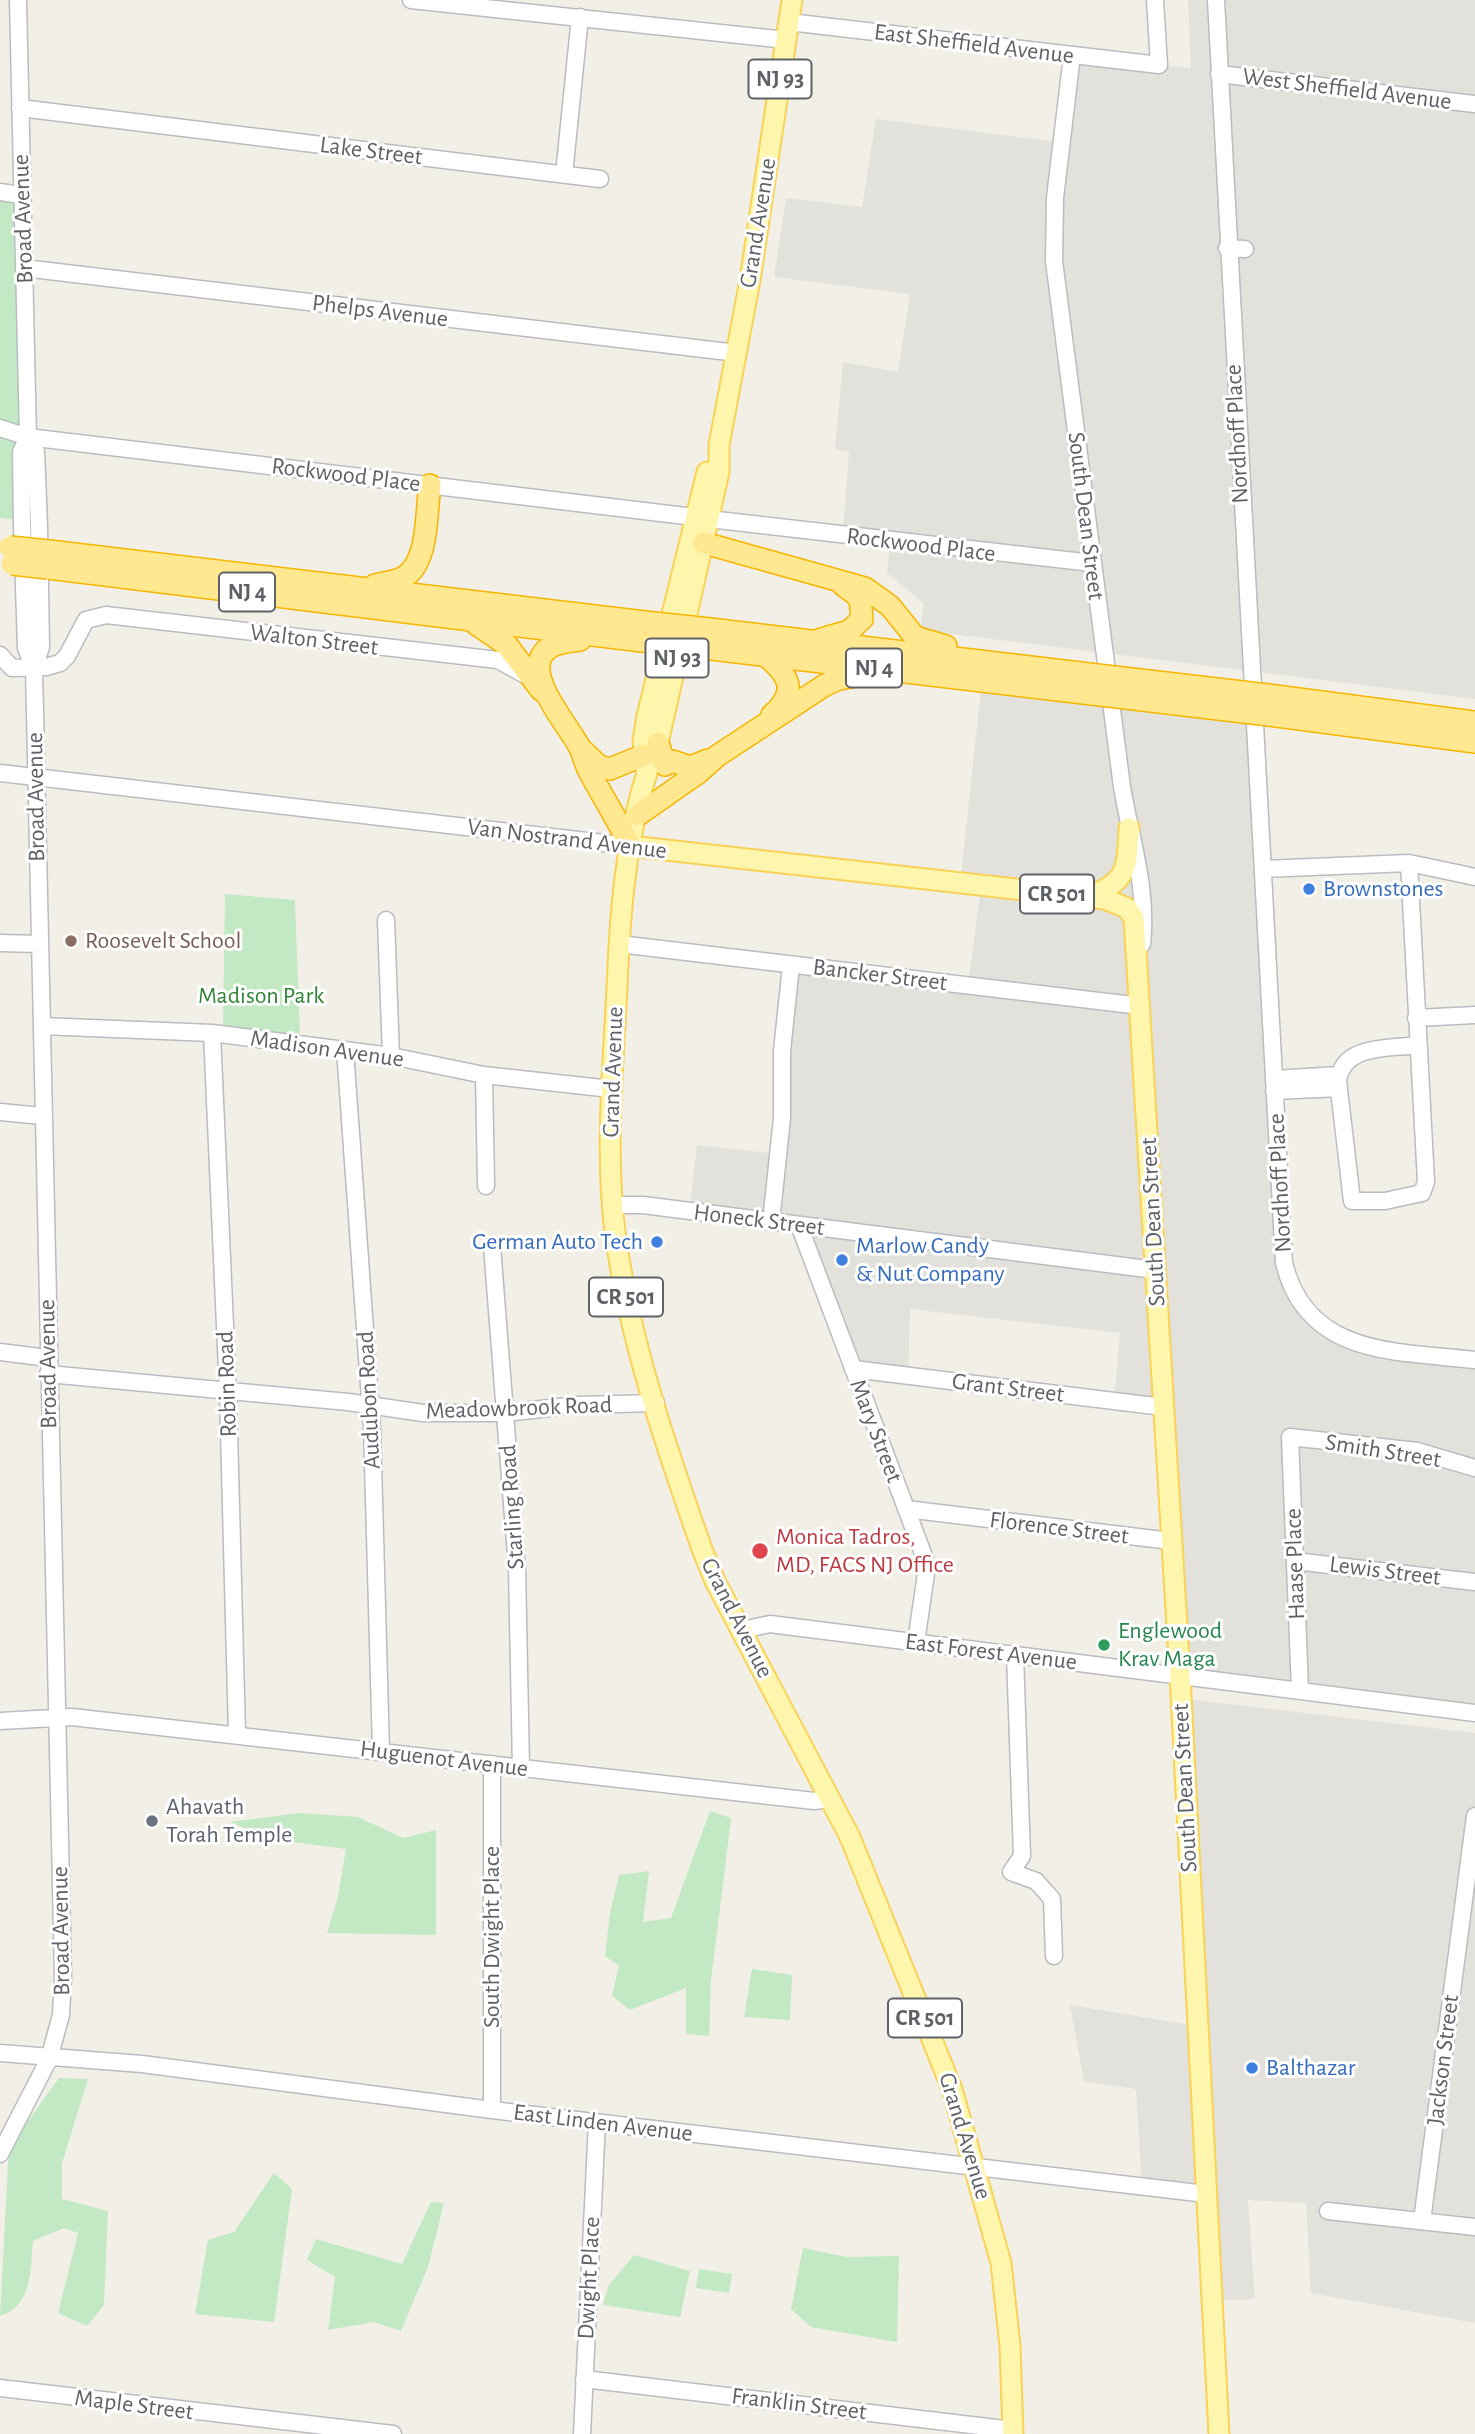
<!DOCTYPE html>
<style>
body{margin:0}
canvas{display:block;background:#f1efe6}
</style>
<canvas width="1475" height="2434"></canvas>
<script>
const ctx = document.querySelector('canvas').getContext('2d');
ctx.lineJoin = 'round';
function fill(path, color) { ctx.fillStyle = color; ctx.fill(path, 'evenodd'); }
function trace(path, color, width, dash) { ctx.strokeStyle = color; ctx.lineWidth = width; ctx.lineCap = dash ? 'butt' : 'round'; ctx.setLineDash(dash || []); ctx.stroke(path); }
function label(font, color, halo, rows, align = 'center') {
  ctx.font = font + ' "Alegreya Sans",sans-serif'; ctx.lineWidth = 6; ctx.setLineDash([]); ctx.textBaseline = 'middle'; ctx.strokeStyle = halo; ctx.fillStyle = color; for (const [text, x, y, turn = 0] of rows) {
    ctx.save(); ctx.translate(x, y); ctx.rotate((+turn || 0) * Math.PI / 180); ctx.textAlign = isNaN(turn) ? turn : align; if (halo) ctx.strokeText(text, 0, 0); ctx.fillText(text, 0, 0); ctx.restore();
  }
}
const industrial = new Path2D(`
 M 1188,0 L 1475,0 L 1475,699 L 920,630 L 924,603 L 887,573 L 890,541 L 843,532 L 849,452 L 835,449 L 843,362 L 898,372 L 910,294 L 774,277 L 786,198 L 862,207 L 876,119 L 1058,142 L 1069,59 L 1191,68 Z
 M 982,681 L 1253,713 L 1289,1280 L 1339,1337 L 1475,1360 L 1475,1713 L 1180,1675 L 1163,1407 L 1114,1401 L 1120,1333 L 910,1309 L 908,1376 L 853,1369 L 799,1225 L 689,1211 L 697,1145 L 778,1154 L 791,965 L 968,985 L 981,887 L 960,884 Z
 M 1178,1698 L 1475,1733 L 1475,2323 L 1311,2293 L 1306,2203 L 1248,2200 L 1255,2299 L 1210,2301 L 1205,2195 L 1142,2188 L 1136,2089 L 1084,2081 L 1070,2005 L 1196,2026 Z`);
const green = new Path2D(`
 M 0,193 L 21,195 L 29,521 L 0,518 Z
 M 225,894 L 295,900 L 300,1037 L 223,1030 Z
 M 710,1811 L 731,1818 L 711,1981 L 709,2036 L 686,2034 L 686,1988 L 630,2010 L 612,1996 L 619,1966 L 605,1956 L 610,1913 L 619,1875 L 649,1871 L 643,1922 L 671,1918 Z
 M 299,1813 L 358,1817 L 403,1838 L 436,1830 L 436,1935 L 327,1933 L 338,1897 L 346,1849 L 271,1839 L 230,1822 Z
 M 752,1969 L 792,1975 L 790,2020 L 744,2017 Z
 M 59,2078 L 88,2079 L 62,2163 L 62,2199 L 108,2211 L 104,2305 L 87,2326 L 58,2313 L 78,2233 L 64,2228 L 33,2241 C 30,2270 33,2306 0,2316 L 9,2147 Z
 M 274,2173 L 292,2189 L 274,2322 L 195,2314 L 208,2240 L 234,2232 Z
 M 431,2202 L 444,2203 L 428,2267 L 401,2331 L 374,2322 L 328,2330 L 335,2277 L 307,2260 L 316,2239 L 402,2264 Z
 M 803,2248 L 846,2257 L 899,2256 L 897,2342 L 811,2327 L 791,2309 Z
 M 634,2255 L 690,2271 L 680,2317 L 603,2305 L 609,2285 Z
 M 699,2269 L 732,2274 L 729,2293 L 696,2288 Z`);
const minor = new Path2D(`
 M 411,0 L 786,40
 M 1216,0 L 1284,1263 C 1307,1357 1397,1351 1475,1360
 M 789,22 L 1159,65 L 1155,0
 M 1072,55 L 1055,198 L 1054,261 L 1122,787 C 1131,840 1148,889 1142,944
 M 1219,74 L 1475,104
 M 20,108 L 600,179
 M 564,174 L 580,17
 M 0,192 L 21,195
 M 1227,248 L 1245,249
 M 24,268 L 737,353
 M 0,428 L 28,437 L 694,517
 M 28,437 L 36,451 L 39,526 L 41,647 L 34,668
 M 709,519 L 1092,563
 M 0,655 L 12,668 L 46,667 L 60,663 L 67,656 L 86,620 L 106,615 L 498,660 L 525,675
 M 0,773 L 630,846
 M 1409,863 L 1426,1182 L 1422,1193 L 1385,1201 L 1352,1201 L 1338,1081 C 1343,1044 1389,1049 1417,1045
 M 1263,869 L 1409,863 L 1475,877
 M 386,920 L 391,1056
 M 0,943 L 40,944
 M 619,944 L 1141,1006
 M 1416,1018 L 1475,1015
 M 42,1026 L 212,1033 L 391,1056 L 484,1075 L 611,1089
 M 212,1033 L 228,1393 L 237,1734
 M 345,1050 L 372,1427 L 381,1751
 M 484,1075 L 486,1186
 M 1274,1079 L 1339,1075
 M 1274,1091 L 1339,1088
 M 0,1112 L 42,1116
 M 613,1205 L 643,1205 L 1155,1270
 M 771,1222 L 782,1118 L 782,1051 L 791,965
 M 799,1225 L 924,1556 L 926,1574 L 916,1642
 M 492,1246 L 517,1568 L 521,1768
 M 0,1352 L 48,1358
 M 853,1369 L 1163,1407
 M 48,1374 L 348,1402 L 423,1413 L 505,1413 L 577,1405 L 656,1403
 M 906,1509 L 1171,1541
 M 1295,1561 L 1475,1582
 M 742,1630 L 770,1624 L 1475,1713
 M 1015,1655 L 1022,1856 L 1011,1872 L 1036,1881 L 1052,1899 L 1054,1956
 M 1300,1690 L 1290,1437 L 1417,1451 L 1475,1468
 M 0,1721 L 72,1717 L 814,1801 L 831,1799
 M 492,1764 L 492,2110
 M 0,2053 L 142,2064 L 492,2110 L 1206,2194
 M 0,2154 L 49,2059 L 61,2015 L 63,1976 L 34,668 L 26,648 L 22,524 L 21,452 L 28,437 L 18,0
 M 1328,2211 L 1475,2227
 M 1422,2221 L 1475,1816
 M 584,2379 L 1013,2430
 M 0,2388 L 393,2434
 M 582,2434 L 597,2122`);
const major = new Path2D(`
 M 792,0 L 750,280 L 719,445 L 719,472 L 658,743 C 627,817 620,908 617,988 C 613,1069 605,1151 615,1232 C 629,1339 666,1447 702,1549 L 715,1581 L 850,1837 L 952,2089 L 1001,2263 L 1010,2346 L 1013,2434
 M 646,770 L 643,741 L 647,716 L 707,472
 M 630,846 L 1105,899 L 1127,908 L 1134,918 L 1180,1675 L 1219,2434
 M 1089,897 C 1129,880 1127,868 1129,828`);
const highway = new Path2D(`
 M 704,543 L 865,588 L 890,606 L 915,637 L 946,646
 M 49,551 L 645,622
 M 48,568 L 650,642
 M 375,585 C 386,582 398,582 407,575 C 429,558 426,510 430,485
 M 476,624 L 507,645 L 541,690
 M 710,629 L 1089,674
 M 821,639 L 849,631 L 862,619 L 860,598 L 843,585
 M 580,640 C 565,642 545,643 540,660 C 532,684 568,726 579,746 C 583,754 585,763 589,771 C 602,796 618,820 630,846
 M 703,648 L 1092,694
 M 765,655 C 789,675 799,691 772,715
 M 1268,695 L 1475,722
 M 1269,715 L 1475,742
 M 658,743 L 665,765 L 672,761 L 690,767 L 708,760
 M 583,751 L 599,766 L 610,769 L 644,755
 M 638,815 L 698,773 L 717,756 L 825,685 L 839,679 L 870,674`);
const highwayBridge = new Path2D(`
 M 10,547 L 49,551
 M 12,564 L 48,568
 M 645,622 L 710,629
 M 650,642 L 703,648
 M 1089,674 L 1268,695
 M 1092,694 L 1269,715`);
const markers = [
 [1309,889,7,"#3f7fe0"],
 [71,941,7,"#8d6e63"],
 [657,1242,7,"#3f7fe0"],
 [842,1260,7,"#3f7fe0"],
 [760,1551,9,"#e0444e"],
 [1104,1645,7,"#2e9e5b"],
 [152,1821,7,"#6b7280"],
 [1252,2068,7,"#3f7fe0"]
];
const shields = [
 [780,79,63],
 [247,592,56],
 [677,658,63],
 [874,668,56],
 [1057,894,74],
 [626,1297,74],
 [925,2018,74]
];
const shieldNames = [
 ["NJ 93",780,79],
 ["NJ 4",247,592],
 ["NJ 93",677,658],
 ["NJ 4",874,668],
 ["CR 501",1057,894],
 ["CR 501",626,1297],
 ["CR 501",925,2018]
];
const streetNames = [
 ["East Sheffield Avenue",974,44,7],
 ["West Sheffield Avenue",1347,89,7],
 ["Lake Street",371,151,7],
 ["Broad Avenue",23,219,-92],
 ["Grand Avenue",758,223,-81],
 ["Phelps Avenue",380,311,7],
 ["Nordhoff Place",1237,434,-93],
 ["Rockwood Place",346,475,7],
 ["South Dean Street",1086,516,83],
 ["Rockwood Place",921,545,7],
 ["Walton Street",314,640,7],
 ["Broad Avenue",36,797,-91],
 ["Van Nostrand Avenue",567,839,7],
 ["Bancker Street",880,975,7],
 ["Madison Avenue",327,1049,8],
 ["Grand Avenue",613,1072,-88],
 ["Nordhoff Place",1280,1183,-93],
 ["Honeck Street",759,1220,7],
 ["South Dean Street",1153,1222,-93],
 ["Broad Avenue",48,1364,-91],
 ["Robin Road",227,1384,-92],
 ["Grant Street",1008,1388,7],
 ["Audubon Road",369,1400,-93],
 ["Meadowbrook Road",519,1408,-2],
 ["Mary Street",876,1431,69],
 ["Smith Street",1383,1451,9],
 ["Starling Road",512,1507,-94],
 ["Florence Street",1059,1528,7],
 ["Haase Place",1295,1564,-92],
 ["Lewis Street",1385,1571,7],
 ["Grand Avenue",737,1618,63],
 ["East Forest Avenue",991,1652,7],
 ["Huguenot Avenue",444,1759,7],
 ["South Dean Street",1185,1788,-93],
 ["Broad Avenue",61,1931,-91],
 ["South Dwight Place",492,1937,-90],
 ["Jackson Street",1443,2060,-83],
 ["East Linden Avenue",603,2123,7],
 ["Grand Avenue",965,2136,73],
 ["Dwight Place",589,2278,-87],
 ["Franklin Street",799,2404,7],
 ["Maple Street",134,2405,7]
];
const shopNames = [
 ["Brownstones",1323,889],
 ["German Auto Tech",643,1242,"right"],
 ["Marlow Candy",856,1246],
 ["& Nut Company",856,1274],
 ["Balthazar",1266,2068]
];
const educationNames = [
 ["Roosevelt School",85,941]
];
const parkNames = [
 ["Madison Park",261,996]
];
const healthNames = [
 ["Monica Tadros,",776,1537],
 ["MD, FACS NJ Office",776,1565]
];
const leisureNames = [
 ["Englewood",1118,1631],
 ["Krav Maga",1118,1659]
];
const worshipNames = [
 ["Ahavath",166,1807],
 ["Torah Temple",166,1835]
];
fill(industrial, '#e2e1db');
fill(green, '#c2e9c4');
trace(minor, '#b9bcc0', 19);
trace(major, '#f9d357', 23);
trace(highway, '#f7b500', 24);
trace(minor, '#fff', 16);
trace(major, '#fff6ad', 19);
trace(highway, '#ffe88f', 21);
trace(highwayBridge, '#f7b500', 24, []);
trace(highwayBridge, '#ffe88f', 21);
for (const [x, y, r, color] of markers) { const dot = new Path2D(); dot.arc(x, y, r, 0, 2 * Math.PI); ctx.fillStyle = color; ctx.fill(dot); trace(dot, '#fff', 2.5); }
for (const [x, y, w] of shields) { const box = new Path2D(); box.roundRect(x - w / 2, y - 19.5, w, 39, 5); ctx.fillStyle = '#fff'; ctx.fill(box); trace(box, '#5e6267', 2); }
label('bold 23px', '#5e6267', null, shieldNames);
label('24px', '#5e6267', '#fff', streetNames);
label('24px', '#366cbe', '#fff', shopNames, 'left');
label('24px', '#785e54', '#fff', educationNames, 'left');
label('24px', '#308438', '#fff', parkNames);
label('24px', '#be3a42', '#fff', healthNames, 'left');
label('24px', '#27864d', '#fff', leisureNames, 'left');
label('24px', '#5b616d', '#fff', worshipNames, 'left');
</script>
